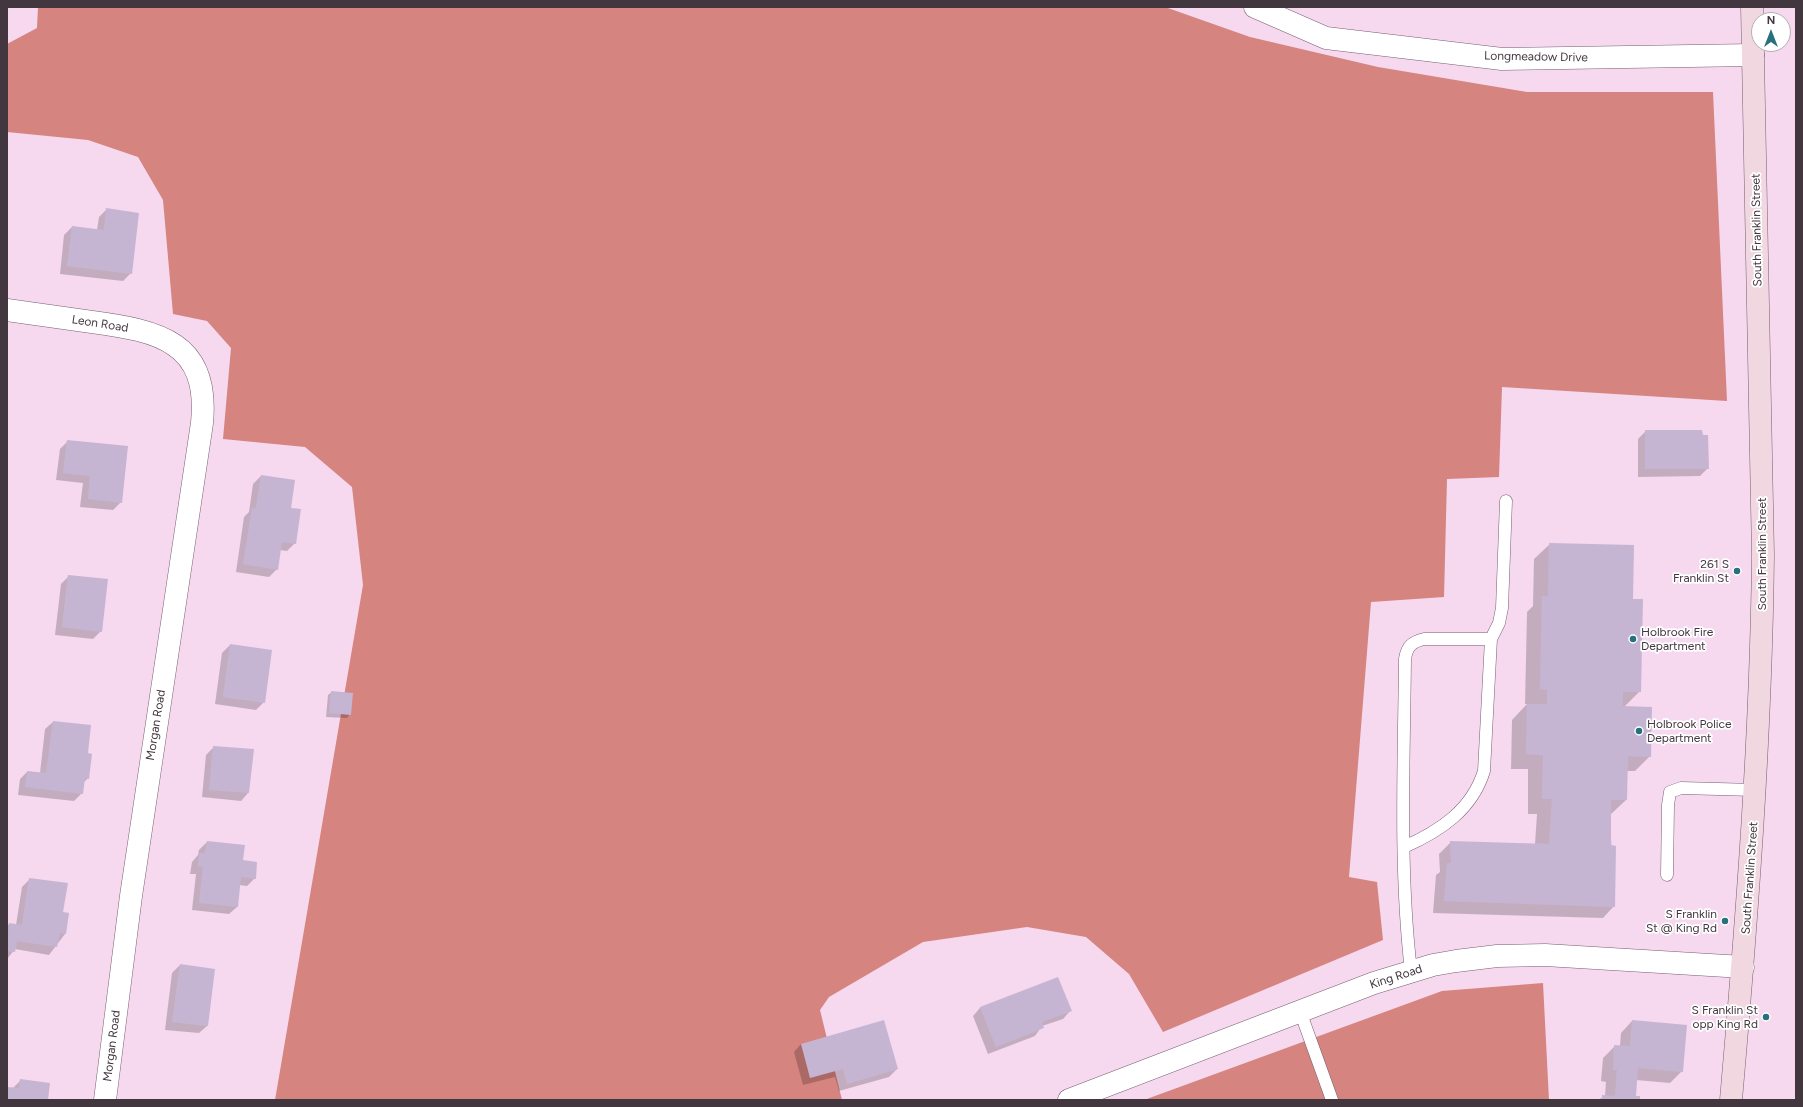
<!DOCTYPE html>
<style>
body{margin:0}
#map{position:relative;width:1803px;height:1107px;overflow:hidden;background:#f6d8ef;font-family:Figtree,sans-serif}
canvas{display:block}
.frame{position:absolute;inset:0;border:8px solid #42363f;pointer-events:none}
.north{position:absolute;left:1751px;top:12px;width:40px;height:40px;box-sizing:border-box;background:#fff;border:1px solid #b3afb2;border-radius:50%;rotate:0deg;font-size:11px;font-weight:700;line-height:16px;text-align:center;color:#42363f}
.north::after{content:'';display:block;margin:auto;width:14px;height:18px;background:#28707c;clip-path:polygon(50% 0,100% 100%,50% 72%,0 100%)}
</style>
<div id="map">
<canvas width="1803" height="1107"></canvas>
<div class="frame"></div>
<div class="north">N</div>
</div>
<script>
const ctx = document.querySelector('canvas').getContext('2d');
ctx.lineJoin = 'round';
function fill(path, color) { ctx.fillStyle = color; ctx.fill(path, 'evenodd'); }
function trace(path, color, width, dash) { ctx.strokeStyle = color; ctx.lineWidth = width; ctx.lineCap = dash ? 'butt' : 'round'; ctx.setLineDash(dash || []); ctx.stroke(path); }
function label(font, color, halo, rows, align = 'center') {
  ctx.font = font + ' Figtree,sans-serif'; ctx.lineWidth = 3.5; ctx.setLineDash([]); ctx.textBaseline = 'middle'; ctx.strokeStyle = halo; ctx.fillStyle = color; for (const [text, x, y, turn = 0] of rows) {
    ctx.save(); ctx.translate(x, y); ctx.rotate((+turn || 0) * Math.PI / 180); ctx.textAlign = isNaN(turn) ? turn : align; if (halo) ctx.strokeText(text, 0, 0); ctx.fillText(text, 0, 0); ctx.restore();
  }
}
const forest = new Path2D(`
 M 38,7 L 1165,7 L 1250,37 L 1378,67 L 1527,92 L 1713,92 L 1727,401 L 1502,387 L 1499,477 L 1447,479 L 1444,597 L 1371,602 L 1349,877 L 1377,882 L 1383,940 L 1163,1032 L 1129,974 L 1086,937 L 1027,927 L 923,942 L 829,997 L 820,1010 L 842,1100 L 275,1100 L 363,585 L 352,487 L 305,447 L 223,439 L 231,348 L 207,321 L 173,314 L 163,200 L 138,157 L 88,140 L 7,132 L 7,44 L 37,28 Z
 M 1543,983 L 1549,1100 L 1144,1100 L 1442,991 Z`);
const shadow = new Path2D(`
 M 107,209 L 131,273 L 123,281 L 60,274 L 64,235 L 72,227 L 97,230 L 99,217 Z
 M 1646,431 L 1708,468 L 1700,476 L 1638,477 L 1638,439 Z
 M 68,441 L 121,502 L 113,510 L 80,507 L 83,483 L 56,480 L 60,449 Z
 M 261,476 L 290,509 L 295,543 L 287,551 L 280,550 L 277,569 L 269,577 L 236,572 L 244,517 L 249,512 L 253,484 Z
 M 1550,544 L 1632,600 L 1640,691 L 1624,707 L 1650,756 L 1635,771 L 1627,771 L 1626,800 L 1610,815 L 1614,906 L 1603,918 L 1433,913 L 1436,875 L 1440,872 L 1439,854 L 1451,842 L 1535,844 L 1537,814 L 1528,814 L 1528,769 L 1511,769 L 1512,720 L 1527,704 L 1525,704 L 1527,612 L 1533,606 L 1534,559 Z
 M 69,576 L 101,631 L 93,639 L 55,635 L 61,584 Z
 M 230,645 L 264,702 L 256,710 L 215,704 L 222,653 Z
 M 332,692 L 350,714 L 347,718 L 326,717 L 328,695 Z
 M 53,722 L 87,754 L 88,778 L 83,783 L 82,793 L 74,801 L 18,795 L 20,779 L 27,772 L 40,773 L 45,729 Z
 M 214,747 L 248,793 L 241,801 L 202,797 L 206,755 Z
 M 207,842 L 244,846 L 242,861 L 255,878 L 247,886 L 239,885 L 237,907 L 229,914 L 192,910 L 196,874 L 190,874 L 192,862 L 198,855 L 199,850 Z
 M 30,879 L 62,913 L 68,914 L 65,934 L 49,955 L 15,949 L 7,959 L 7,927 L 9,924 L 16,925 L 22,887 Z
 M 180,965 L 207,1026 L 199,1033 L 165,1030 L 172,973 Z
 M 980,1008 L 1070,1011 L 1063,1019 L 1042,1026 L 1035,1036 L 988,1054 L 973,1016 Z
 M 1632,1021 L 1682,1071 L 1670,1083 L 1636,1080 L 1635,1097 L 1639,1100 L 1598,1100 L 1605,1096 L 1606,1082 L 1601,1081 L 1603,1058 L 1615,1046 L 1620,1046 L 1621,1033 Z
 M 801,1044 L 897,1069 L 889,1077 L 839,1091 L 835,1077 L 803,1085 L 794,1052 Z
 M 21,1080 L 47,1100 L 7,1100 L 7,1088 L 12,1089 Z`);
const building = new Path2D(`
 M 106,208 L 139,213 L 132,274 L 67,266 L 72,226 L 104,230 Z
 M 1645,430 L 1702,430 L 1703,435 L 1708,435 L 1709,469 L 1645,469 Z
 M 67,440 L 128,446 L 122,503 L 88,499 L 90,476 L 63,473 Z
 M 261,475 L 295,480 L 291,508 L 301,509 L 296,544 L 282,542 L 278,570 L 243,564 L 252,508 L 256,508 Z
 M 1549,543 L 1634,545 L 1633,599 L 1643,599 L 1641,692 L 1623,692 L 1623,706 L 1652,707 L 1651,757 L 1628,756 L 1627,800 L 1611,800 L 1611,845 L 1616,846 L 1615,907 L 1444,901 L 1447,863 L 1451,863 L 1450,841 L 1549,844 L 1552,799 L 1542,799 L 1543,755 L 1526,754 L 1527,704 L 1547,704 L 1547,690 L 1540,689 L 1542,596 L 1548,596 Z
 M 68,575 L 108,579 L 102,632 L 62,627 Z
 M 230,644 L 272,650 L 265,703 L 223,697 Z
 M 331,691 L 353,693 L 351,715 L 329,713 Z
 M 53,721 L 91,725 L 88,753 L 92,754 L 89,779 L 85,778 L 83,794 L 25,787 L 27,771 L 46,773 Z
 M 213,746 L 254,749 L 249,793 L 209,790 Z
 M 207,841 L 245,845 L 243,860 L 257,862 L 256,879 L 241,877 L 238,907 L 199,903 L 203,867 L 198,866 L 199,853 L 205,853 Z
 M 29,878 L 68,883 L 63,912 L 69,913 L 66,934 L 60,933 L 57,947 L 17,941 L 15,952 L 7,951 L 9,923 L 22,925 Z
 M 180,964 L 215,969 L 208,1026 L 172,1022 Z
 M 1058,977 L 1072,1011 L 1042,1022 L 1044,1028 L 996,1047 L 980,1007 Z
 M 884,1020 L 898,1069 L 847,1084 L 843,1069 L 810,1078 L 801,1044 Z
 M 1632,1020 L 1687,1025 L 1683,1072 L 1638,1068 L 1636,1096 L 1640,1096 L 1640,1100 L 1602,1100 L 1602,1095 L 1615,1096 L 1617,1070 L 1613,1070 L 1614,1045 L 1630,1046 Z
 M 20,1079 L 50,1083 L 48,1100 L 7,1100 L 7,1087 L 19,1088 Z`);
const service = new Path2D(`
 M 1404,847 C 1440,831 1472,810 1484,771 L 1491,639 L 1499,623 L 1502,608 L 1506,501
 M 1667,875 L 1668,805 L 1670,792 L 1681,788 L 1755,790
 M 1411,971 C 1399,868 1404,763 1405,659 C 1407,646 1412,642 1424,639 L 1491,639
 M 1300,1011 L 1332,1100`);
const minor = new Path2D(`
 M 1255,7 L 1326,38 L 1502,59 L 1753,55
 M 7,310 C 35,314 64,318 92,322 C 159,331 210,342 202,423 L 131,896 L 105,1100
 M 1069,1100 L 1374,983 L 1433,965 L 1456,961 L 1497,956 L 1545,955 L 1743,967`);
const secondary = new Path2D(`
 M 1731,1100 C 1747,918 1761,737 1763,555 L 1752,7`);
const markers = [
 [1737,571,4,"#28707c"],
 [1633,639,4,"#28707c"],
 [1639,731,4,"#28707c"],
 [1725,921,4,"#28707c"],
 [1766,1017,4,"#28707c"]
];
const streetNames = [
 ["Longmeadow Drive",1536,57,1],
 ["South Franklin Street",1757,230,-91],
 ["Leon Road",100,324,9],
 ["South Franklin Street",1762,554,-90],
 ["Morgan Road",156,725,-81],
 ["South Franklin Street",1750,878,-86],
 ["King Road",1396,977,-18],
 ["Morgan Road",112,1046,-83]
];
const poiNames = [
 ["261 S",1729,564],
 ["Franklin St",1729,578],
 ["Holbrook Fire",1641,632,"left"],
 ["Department",1641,646,"left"],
 ["Holbrook Police",1647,724,"left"],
 ["Department",1647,738,"left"],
 ["S Franklin",1717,914],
 ["St @ King Rd",1717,928],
 ["S Franklin St",1758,1010],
 ["opp King Rd",1758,1024]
];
fill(forest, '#d6847f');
fill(shadow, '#0003');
fill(building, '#c5b5d3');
trace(service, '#775e71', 13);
trace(minor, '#775e71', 23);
trace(secondary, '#775e71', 23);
trace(service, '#fff', 12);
trace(minor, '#fff', 22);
trace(secondary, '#f1d7e0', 22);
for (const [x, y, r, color] of markers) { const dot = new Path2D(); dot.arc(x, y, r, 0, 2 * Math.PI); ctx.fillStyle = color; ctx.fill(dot); trace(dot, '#fff', 1.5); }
label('12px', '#42363f', '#fff', streetNames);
label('12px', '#42363f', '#fff', poiNames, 'right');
</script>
